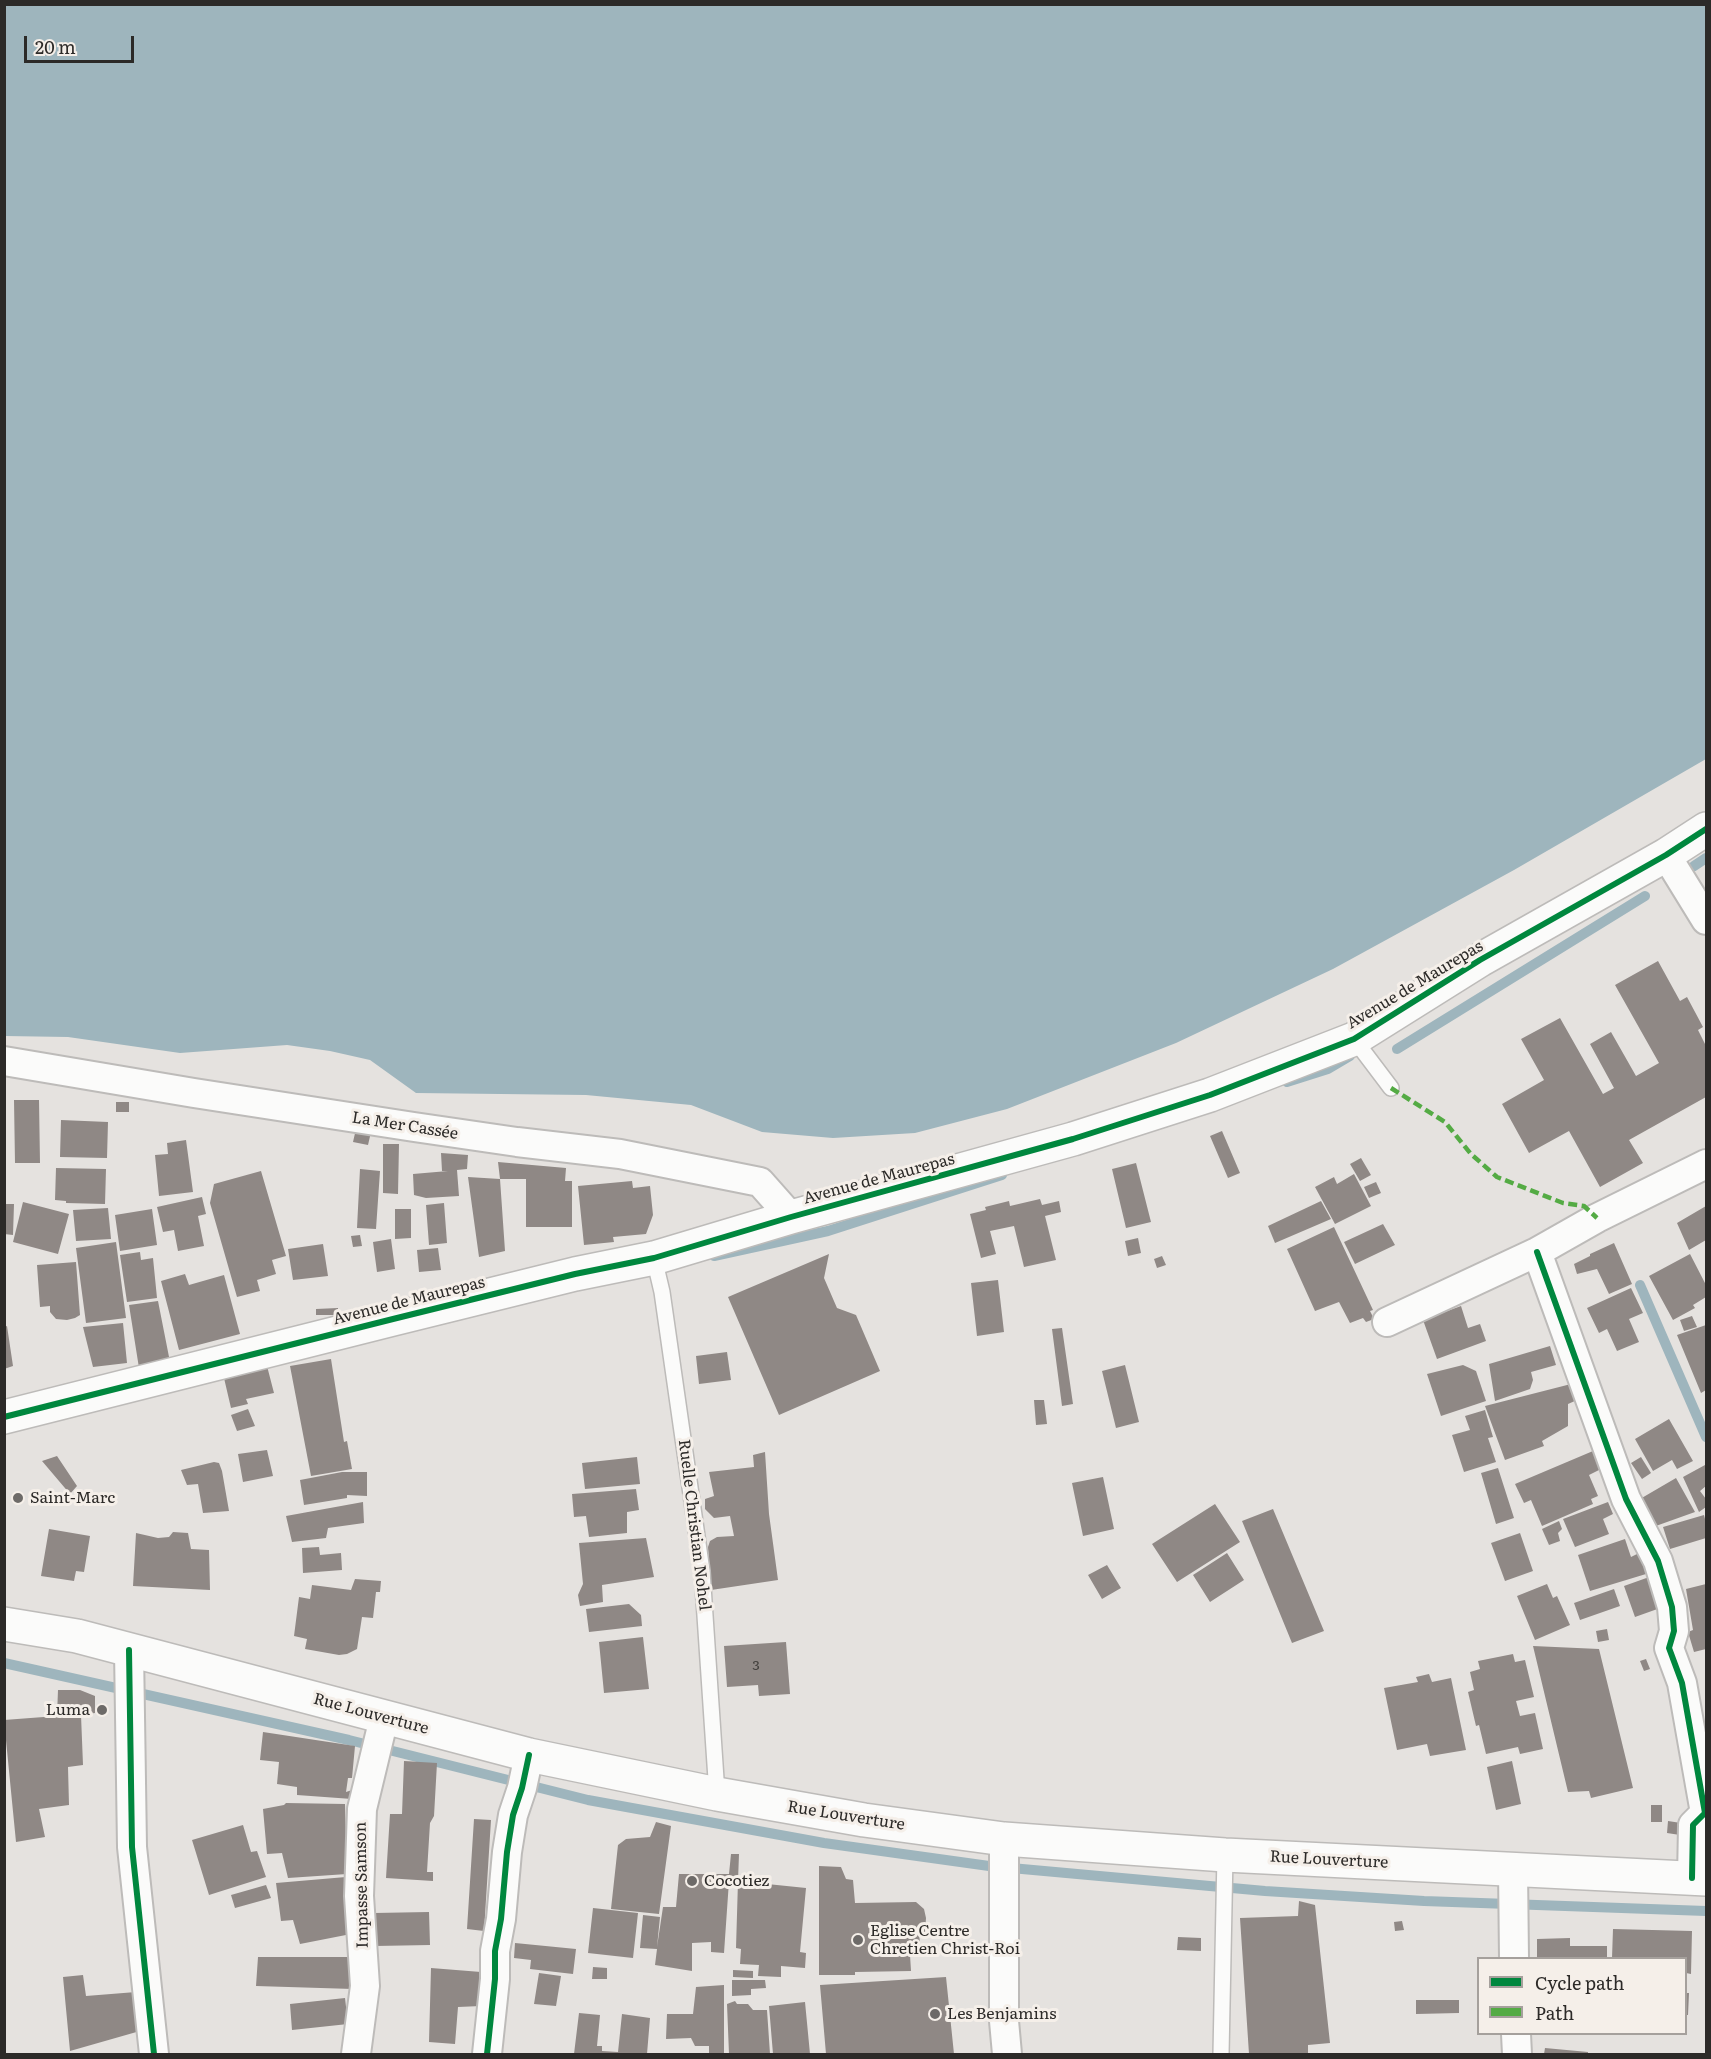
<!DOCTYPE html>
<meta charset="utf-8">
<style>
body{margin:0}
#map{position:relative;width:1711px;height:2059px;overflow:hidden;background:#e5e2df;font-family:Literata,serif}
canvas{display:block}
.frame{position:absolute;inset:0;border:6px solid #2c2a28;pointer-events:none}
.legend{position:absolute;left:1477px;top:1957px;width:210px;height:78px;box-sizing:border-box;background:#f5efe9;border:2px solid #a5a09c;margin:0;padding:8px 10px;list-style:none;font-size:18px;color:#2c2a28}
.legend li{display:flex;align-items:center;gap:12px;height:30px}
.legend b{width:30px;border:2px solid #a5a09c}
.scale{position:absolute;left:24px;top:36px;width:110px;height:27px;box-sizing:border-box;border:3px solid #2c2a28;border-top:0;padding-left:8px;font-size:18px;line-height:21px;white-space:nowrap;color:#2c2a28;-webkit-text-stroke:4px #f5efe9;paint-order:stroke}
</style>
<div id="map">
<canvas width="1711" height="2059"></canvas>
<div class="frame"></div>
<ul class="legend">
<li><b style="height:8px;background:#00873e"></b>Cycle path</li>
<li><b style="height:8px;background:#54ab44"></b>Path</li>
</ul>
<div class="scale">20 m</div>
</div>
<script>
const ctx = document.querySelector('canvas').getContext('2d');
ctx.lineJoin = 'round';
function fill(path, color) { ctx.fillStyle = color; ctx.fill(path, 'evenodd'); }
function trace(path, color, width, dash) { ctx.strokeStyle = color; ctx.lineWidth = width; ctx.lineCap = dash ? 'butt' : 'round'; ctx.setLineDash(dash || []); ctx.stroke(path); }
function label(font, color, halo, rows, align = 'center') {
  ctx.font = font + ' Literata,serif'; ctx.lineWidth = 6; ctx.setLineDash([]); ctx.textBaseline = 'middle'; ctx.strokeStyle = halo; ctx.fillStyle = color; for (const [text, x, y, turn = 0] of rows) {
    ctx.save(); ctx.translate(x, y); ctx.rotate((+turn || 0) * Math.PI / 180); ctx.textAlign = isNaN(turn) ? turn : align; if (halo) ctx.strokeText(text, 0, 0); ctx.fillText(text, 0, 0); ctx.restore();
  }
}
const water = new Path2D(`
 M 5,4 L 1706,5 L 1706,759 L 1514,870 L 1333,969 L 1176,1043 L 1007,1109 L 915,1133 L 833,1138 L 762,1132 L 691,1105 L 586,1095 L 416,1093 L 370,1060 L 330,1051 L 287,1045 L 180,1053 L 68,1037 L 5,1036 Z`);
const stream = new Path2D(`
 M 1694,866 L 1706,858
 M 1397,1049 L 1645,896
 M 1287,1082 L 1328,1069 L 1350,1056
 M 714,1256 L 828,1231 L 1002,1175
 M 1640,1285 L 1706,1437
 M 4,1663 L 349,1740 L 588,1800 L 824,1843 L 989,1866 L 1265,1891 L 1424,1901 L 1706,1911`);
const building = new Path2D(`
 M 1658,961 L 1680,1001 L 1687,997 L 1703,1027 L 1698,1030 L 1706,1046 L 1706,1097 L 1629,1140 L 1643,1163 L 1600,1187 L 1569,1131 L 1529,1153 L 1502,1104 L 1544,1080 L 1521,1039 L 1560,1018 L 1603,1094 L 1614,1088 L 1590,1044 L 1611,1032 L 1636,1076 L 1659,1063 L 1615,985 Z
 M 14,1100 L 39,1100 L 40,1163 L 15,1163 Z
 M 116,1102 L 129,1102 L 129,1112 L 116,1112 Z
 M 61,1120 L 108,1122 L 107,1158 L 60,1157 Z
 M 356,1129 L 371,1132 L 368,1145 L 353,1142 Z
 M 1222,1131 L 1240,1173 L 1228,1178 L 1210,1136 Z
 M 186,1140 L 193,1192 L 159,1196 L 155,1155 L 168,1154 L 167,1143 Z
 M 383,1144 L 399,1144 L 398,1194 L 383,1193 Z
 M 441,1153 L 468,1155 L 467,1169 L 457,1170 L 459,1196 L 426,1198 L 414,1195 L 413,1174 L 448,1171 L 442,1171 Z
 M 1361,1158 L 1371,1175 L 1360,1181 L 1350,1164 Z
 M 498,1162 L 566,1168 L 565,1181 L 572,1181 L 572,1227 L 526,1227 L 526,1179 L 500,1179 Z
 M 1136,1163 L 1151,1222 L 1126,1228 L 1112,1169 Z
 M 56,1168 L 106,1169 L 105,1204 L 66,1203 L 66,1201 L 55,1200 Z
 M 360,1169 L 380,1171 L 376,1229 L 357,1228 Z
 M 261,1171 L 286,1256 L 272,1260 L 276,1274 L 257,1280 L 260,1291 L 237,1297 L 210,1203 L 214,1184 Z
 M 1354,1174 L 1371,1206 L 1335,1224 L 1315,1187 L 1334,1177 L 1337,1184 Z
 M 468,1177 L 500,1179 L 505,1251 L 479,1257 Z
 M 632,1181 L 633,1188 L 650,1186 L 653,1215 L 646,1234 L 613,1237 L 614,1242 L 584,1245 L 578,1186 Z
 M 1376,1182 L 1381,1193 L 1369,1198 L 1364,1187 Z
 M 202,1197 L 206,1214 L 198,1216 L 204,1246 L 178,1251 L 174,1230 L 163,1232 L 157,1207 Z
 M 1040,1199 L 1042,1205 L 1059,1201 L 1061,1212 L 1045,1216 L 1056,1260 L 1024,1267 L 1014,1226 L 990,1231 L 996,1254 L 981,1258 L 970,1214 L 986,1210 L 985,1207 L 1009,1201 L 1010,1206 Z
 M 1321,1201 L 1331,1219 L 1275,1243 L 1268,1226 Z
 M 23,1202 L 69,1214 L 58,1254 L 13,1242 Z
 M 444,1203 L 447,1243 L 429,1245 L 426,1205 Z
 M 4,1204 L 14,1204 L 13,1235 L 4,1234 Z
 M 1706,1206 L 1706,1240 L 1689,1250 L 1677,1223 Z
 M 108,1208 L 111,1239 L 76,1241 L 73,1210 Z
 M 152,1209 L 157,1245 L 120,1251 L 115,1215 Z
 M 395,1209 L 411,1209 L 411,1238 L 395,1239 Z
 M 1383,1224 L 1395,1245 L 1355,1264 L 1344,1242 Z
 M 1334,1227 L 1373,1310 L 1370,1311 L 1374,1319 L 1366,1322 L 1363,1318 L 1350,1323 L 1339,1302 L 1315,1311 L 1287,1249 Z
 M 360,1235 L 362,1246 L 353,1247 L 351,1236 Z
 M 1138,1238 L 1141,1253 L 1128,1256 L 1125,1241 Z
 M 391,1239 L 395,1269 L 377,1272 L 373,1242 Z
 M 116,1242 L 126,1318 L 86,1323 L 76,1248 Z
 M 1614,1243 L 1632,1284 L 1609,1294 L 1597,1269 L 1577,1274 L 1574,1264 L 1590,1256 L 1590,1254 Z
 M 323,1244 L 328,1276 L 293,1280 L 288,1249 Z
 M 438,1248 L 441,1270 L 419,1272 L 417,1250 Z
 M 140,1252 L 141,1260 L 153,1258 L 157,1298 L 127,1302 L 120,1255 Z
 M 829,1254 L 824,1278 L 837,1308 L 856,1315 L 880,1371 L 779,1415 L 728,1297 Z
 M 1690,1254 L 1706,1285 L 1706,1297 L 1693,1305 L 1695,1308 L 1673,1320 L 1649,1276 Z
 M 1162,1256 L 1166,1265 L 1157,1268 L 1154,1259 Z
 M 76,1262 L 80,1315 L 75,1318 L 67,1320 L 56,1319 L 50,1312 L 50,1306 L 40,1307 L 37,1265 Z
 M 185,1274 L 189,1285 L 224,1275 L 240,1334 L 179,1350 L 161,1281 Z
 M 998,1280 L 1004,1332 L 977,1336 L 971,1283 Z
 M 1631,1288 L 1643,1313 L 1629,1319 L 1639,1342 L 1617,1351 L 1607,1329 L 1599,1333 L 1587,1308 Z
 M 158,1301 L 170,1362 L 139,1368 L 129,1305 Z
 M 1461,1306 L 1468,1328 L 1480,1324 L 1486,1341 L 1437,1359 L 1423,1320 Z
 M 338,1308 L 338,1315 L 316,1315 L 316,1309 Z
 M 1692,1316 L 1697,1327 L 1684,1331 L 1680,1320 Z
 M 123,1323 L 127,1363 L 93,1367 L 83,1327 Z
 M 1706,1325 L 1706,1390 L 1701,1393 L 1677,1335 Z
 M 7,1326 L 13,1366 L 4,1369 L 4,1327 Z
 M 1062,1328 L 1073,1404 L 1062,1406 L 1052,1329 Z
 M 1550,1346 L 1556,1365 L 1531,1372 L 1533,1380 L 1530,1389 L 1495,1401 L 1489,1364 Z
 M 727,1352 L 731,1380 L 699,1384 L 696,1356 Z
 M 331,1359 L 344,1442 L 347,1441 L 352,1469 L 311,1476 L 290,1366 Z
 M 1125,1365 L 1139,1422 L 1116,1428 L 1102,1371 Z
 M 1463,1365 L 1476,1371 L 1486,1401 L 1441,1416 L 1427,1374 Z
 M 267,1366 L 274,1393 L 246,1399 L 248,1404 L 231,1408 L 224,1378 Z
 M 1571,1384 L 1577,1400 L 1568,1404 L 1568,1426 L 1542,1441 L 1544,1446 L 1505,1460 L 1485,1406 Z
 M 1034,1400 L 1044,1400 L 1047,1424 L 1036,1425 Z
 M 248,1409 L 255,1426 L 237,1431 L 231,1415 Z
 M 1485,1410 L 1493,1437 L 1488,1438 L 1496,1462 L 1464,1472 L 1452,1435 L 1470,1430 L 1465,1416 Z
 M 1669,1419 L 1693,1461 L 1677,1469 L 1672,1460 L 1653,1471 L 1635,1439 Z
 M 267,1450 L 273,1476 L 243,1482 L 238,1454 Z
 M 1593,1451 L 1601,1469 L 1589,1475 L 1598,1496 L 1591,1499 L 1593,1504 L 1542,1526 L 1531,1500 L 1524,1503 L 1515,1484 Z
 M 765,1452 L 769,1514 L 778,1580 L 711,1590 L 708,1547 L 710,1541 L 717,1537 L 734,1536 L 730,1516 L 714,1518 L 705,1509 L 705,1499 L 714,1496 L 709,1472 L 754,1467 L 753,1455 Z
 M 57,1456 L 77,1486 L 70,1494 L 42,1461 Z
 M 637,1457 L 640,1484 L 585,1489 L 582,1463 Z
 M 1641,1457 L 1651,1473 L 1642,1479 L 1631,1463 Z
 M 214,1462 L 219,1463 L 222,1471 L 229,1511 L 203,1513 L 198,1484 L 187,1485 L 181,1470 Z
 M 1705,1465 L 1706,1468 L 1706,1486 L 1700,1491 L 1706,1499 L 1706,1507 L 1699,1512 L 1683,1477 Z
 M 1498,1468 L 1514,1518 L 1496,1524 L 1481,1473 Z
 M 342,1472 L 367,1472 L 367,1496 L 347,1495 L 347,1498 L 304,1505 L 300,1480 Z
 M 1103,1477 L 1114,1529 L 1083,1536 L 1072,1483 Z
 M 1676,1478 L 1695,1512 L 1653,1527 L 1640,1499 Z
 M 636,1489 L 639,1510 L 627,1512 L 627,1533 L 589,1537 L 586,1516 L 574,1517 L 572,1494 Z
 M 363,1502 L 364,1523 L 328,1528 L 326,1538 L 292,1542 L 286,1516 Z
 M 1608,1502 L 1613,1514 L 1603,1519 L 1609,1534 L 1575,1547 L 1563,1519 Z
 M 1215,1504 L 1240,1542 L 1177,1582 L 1152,1544 Z
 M 1273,1509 L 1324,1631 L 1292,1643 L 1242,1521 Z
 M 1704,1515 L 1706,1523 L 1706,1538 L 1670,1549 L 1663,1527 Z
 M 1559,1521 L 1562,1529 L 1558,1533 L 1560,1541 L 1549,1545 L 1542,1529 Z
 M 49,1529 L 90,1536 L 84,1572 L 76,1571 L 74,1581 L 41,1576 Z
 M 173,1532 L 188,1533 L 191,1549 L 209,1550 L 210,1590 L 133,1586 L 136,1533 L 158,1538 L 169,1537 Z
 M 1520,1533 L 1533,1571 L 1505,1581 L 1491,1543 Z
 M 646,1538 L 654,1577 L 602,1585 L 603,1602 L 580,1606 L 578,1595 L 583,1584 L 579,1543 Z
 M 1625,1539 L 1631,1557 L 1639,1553 L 1646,1574 L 1590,1591 L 1578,1555 Z
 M 319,1547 L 320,1555 L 341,1553 L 342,1570 L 303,1573 L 302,1548 Z
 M 1227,1553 L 1244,1580 L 1210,1602 L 1193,1575 Z
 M 1107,1565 L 1121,1588 L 1102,1599 L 1088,1575 Z
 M 1652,1576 L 1663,1607 L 1635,1617 L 1624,1586 Z
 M 355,1579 L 381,1581 L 380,1592 L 376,1592 L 373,1618 L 362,1617 L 357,1649 L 347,1654 L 339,1655 L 305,1649 L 307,1639 L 294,1636 L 299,1597 L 310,1599 L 312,1585 L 351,1590 Z
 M 1547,1584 L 1553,1598 L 1557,1596 L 1570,1625 L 1535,1640 L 1517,1596 Z
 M 1706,1584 L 1706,1649 L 1694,1652 L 1688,1632 L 1693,1630 L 1686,1589 Z
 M 1614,1589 L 1620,1606 L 1580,1620 L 1574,1603 Z
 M 629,1604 L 641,1615 L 642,1626 L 589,1632 L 586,1609 Z
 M 1607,1629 L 1609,1640 L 1598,1642 L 1596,1631 Z
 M 643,1637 L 649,1689 L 604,1693 L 599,1642 Z
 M 786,1642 L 790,1694 L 759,1696 L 758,1685 L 727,1687 L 724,1646 Z
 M 1533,1646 L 1599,1649 L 1633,1788 L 1591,1798 L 1589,1791 L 1568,1792 Z
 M 1513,1654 L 1515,1662 L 1525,1660 L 1534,1697 L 1516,1701 L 1520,1716 L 1535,1713 L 1543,1749 L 1520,1754 L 1518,1747 L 1486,1754 L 1479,1725 L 1476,1726 L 1468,1692 L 1474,1690 L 1470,1672 L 1480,1669 L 1478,1661 Z
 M 1646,1659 L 1650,1669 L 1644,1671 L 1640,1661 Z
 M 1429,1674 L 1432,1682 L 1451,1678 L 1466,1750 L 1430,1756 L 1427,1744 L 1397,1750 L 1384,1688 L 1418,1682 L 1416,1677 Z
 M 58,1690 L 80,1690 L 95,1696 L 95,1713 L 81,1715 L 83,1765 L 68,1767 L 69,1805 L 39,1809 L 45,1837 L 16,1842 L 4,1720 L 57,1716 Z
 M 263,1732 L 355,1746 L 352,1778 L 348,1778 L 346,1792 L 352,1790 L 352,1799 L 297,1795 L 297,1787 L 277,1784 L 279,1762 L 260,1760 Z
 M 404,1761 L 437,1763 L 434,1816 L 430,1823 L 427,1872 L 433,1872 L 433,1881 L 386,1878 L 390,1814 L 402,1814 Z
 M 1512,1761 L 1521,1804 L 1496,1810 L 1487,1767 Z
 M 286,1803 L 345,1804 L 347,1874 L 288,1878 L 282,1853 L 267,1854 L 263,1809 L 284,1805 Z
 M 1651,1805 L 1662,1805 L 1662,1822 L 1651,1822 Z
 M 474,1819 L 491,1820 L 484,1931 L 467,1929 Z
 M 1668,1821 L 1681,1823 L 1680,1835 L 1667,1833 Z
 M 656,1822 L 671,1826 L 659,1914 L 611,1909 L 618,1845 L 626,1839 L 650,1837 Z
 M 243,1825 L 251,1852 L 257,1851 L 266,1877 L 209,1895 L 192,1840 Z
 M 731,1854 L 739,1854 L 738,1881 L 729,1881 L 724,1953 L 711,1952 L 711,1942 L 692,1943 L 692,1971 L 655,1965 L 657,1949 L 640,1948 L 643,1915 L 660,1917 L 657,1947 L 663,1907 L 676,1907 L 679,1874 L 729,1874 Z
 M 819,1866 L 841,1867 L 846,1879 L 853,1880 L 855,1903 L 916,1902 L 924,1909 L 926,1918 L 925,1932 L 919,1933 L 921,1954 L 910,1955 L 911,1971 L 855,1972 L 855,1975 L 819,1975 Z
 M 346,1877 L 351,1934 L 300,1944 L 293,1920 L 281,1921 L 276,1883 Z
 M 738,1881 L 806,1888 L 800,1952 L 806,1953 L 805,1968 L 781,1966 L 781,1977 L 758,1976 L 759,1965 L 740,1964 L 741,1949 L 736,1948 Z
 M 266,1885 L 271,1898 L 235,1908 L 231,1895 Z
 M 1299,1901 L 1315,1905 L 1330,2043 L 1308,2045 L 1308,2054 L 1249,2054 L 1240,1918 L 1298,1916 Z
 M 593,1908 L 638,1913 L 633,1958 L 588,1953 Z
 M 429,1912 L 430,1945 L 375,1946 L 374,1913 Z
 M 1402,1921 L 1404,1930 L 1395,1931 L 1394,1922 Z
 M 1613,1929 L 1692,1931 L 1691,1974 L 1686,1973 L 1686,1958 L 1612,1958 Z
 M 1178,1937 L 1201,1938 L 1201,1951 L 1177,1950 Z
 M 1570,1938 L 1570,1946 L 1607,1946 L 1607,1958 L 1537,1958 L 1537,1939 Z
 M 515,1943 L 576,1949 L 573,1974 L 530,1969 L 531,1960 L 514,1958 Z
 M 258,1957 L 352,1957 L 353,1989 L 256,1986 Z
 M 593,1967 L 607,1968 L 607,1979 L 592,1979 Z
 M 431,1968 L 481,1972 L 481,2006 L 458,2007 L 455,2044 L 429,2042 Z
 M 733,1970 L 753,1971 L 753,1978 L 733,1977 Z
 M 539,1973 L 561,1976 L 556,2006 L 534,2004 Z
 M 83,1975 L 86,1996 L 136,1992 L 140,2031 L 70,2051 L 63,1977 Z
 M 946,1977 L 954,2054 L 826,2054 L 820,1985 Z
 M 732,1980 L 765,1980 L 766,1988 L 751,1989 L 751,1995 L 732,1996 Z
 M 724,1985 L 724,2054 L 709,2054 L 709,2046 L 695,2046 L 691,2038 L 666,2039 L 667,2014 L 693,2014 L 696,1987 Z
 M 1686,1993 L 1689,1993 L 1688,2015 L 1686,2015 Z
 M 345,1998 L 348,2024 L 292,2030 L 290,2004 Z
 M 1416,2000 L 1459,2000 L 1459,2013 L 1416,2014 Z
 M 735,2001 L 737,2004 L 748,2004 L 753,2010 L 767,2010 L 770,2054 L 729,2054 L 727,2004 Z
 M 805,2002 L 810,2054 L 773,2054 L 769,2006 Z
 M 579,2013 L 600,2015 L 597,2046 L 602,2046 L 602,2051 L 618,2052 L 622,2014 L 650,2018 L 647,2054 L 574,2054 Z
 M 1545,2048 L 1588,2052 L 1588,2054 L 1544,2054 Z`);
const lane = new Path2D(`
 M 1354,1039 L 1391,1088
 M 654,1258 L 662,1292 L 702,1571 L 717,1794
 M 1221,2054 L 1225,1855`);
const street = new Path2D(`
 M 1666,855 L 1706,920
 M 4,1061 L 194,1093 L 414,1127 L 517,1142 L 620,1154 L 760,1182 L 791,1217
 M 1537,1252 L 1626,1499 L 1658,1561 L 1672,1607 L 1674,1631 L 1669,1648 L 1682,1683 L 1705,1813 L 1693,1825 L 1692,1878
 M 1387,1322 L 1537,1252 L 1597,1218 L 1706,1164
 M 129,1650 L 132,1847 L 154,2054
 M 1004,1839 L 1004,2021 L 1007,2054
 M 1513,1869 L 1514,1958
 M 1516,2034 L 1517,2054
 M 356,2054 L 365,1986 L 359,1896 L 362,1809 L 384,1718
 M 487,2054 L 495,1979 L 495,1951 L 501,1919 L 507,1852 L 513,1815 L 522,1788 L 529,1755`);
const secondary = new Path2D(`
 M 4,1417 L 393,1319 L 575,1274 L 654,1258 L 791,1217 L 1073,1139 L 1210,1095 L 1354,1039 L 1480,960 L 1666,855 L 1706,829`);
const primary = new Path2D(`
 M 4,1624 L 77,1636 L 529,1755 L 717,1794 L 864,1820 L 1004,1839 L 1225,1855 L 1706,1879`);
const quiet = new Path2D(`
 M 1391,1088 L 1445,1122 L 1471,1154 L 1497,1177 L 1563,1203 L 1584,1206 L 1597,1218`);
const cycleway = new Path2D(`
 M 1537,1252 L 1626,1499 L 1658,1561 L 1672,1607 L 1674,1631 L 1669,1648 L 1682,1683 L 1705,1813 L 1693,1825 L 1692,1878
 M 4,1417 L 393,1319 L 575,1274 L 654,1258 L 791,1217 L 1073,1139 L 1210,1095 L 1354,1039 L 1480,960 L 1666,855 L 1706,829
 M 129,1650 L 132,1847 L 154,2054
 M 487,2054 L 495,1979 L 495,1951 L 501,1919 L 507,1852 L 513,1815 L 522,1788 L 529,1755`);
const markers = [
 [18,1498,6,"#6d6a68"],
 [102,1710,6,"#6d6a68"],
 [692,1881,6,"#6d6a68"],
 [858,1940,6,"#6d6a68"],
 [935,2014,6,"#6d6a68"]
];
const numberNames = [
 ["3",756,1666]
];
const streetNames = [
 ["Avenue de Maurepas",1415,985,-31],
 ["La Mer Cassée",405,1126,9],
 ["Avenue de Maurepas",879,1179,-15],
 ["Avenue de Maurepas",409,1301,-14],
 ["Ruelle Christian Nohel",694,1525,83],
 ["Rue Louverture",371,1714,15],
 ["Rue Louverture",846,1816,9],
 ["Rue Louverture",1329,1860,3],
 ["Impasse Samson",362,1885,-91]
];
const poiNames = [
 ["Saint-Marc",30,1498],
 ["Luma",90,1710,"right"],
 ["Cocotiez",704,1881],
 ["Eglise Centre",870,1931],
 ["Chretien Christ-Roi",870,1949],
 ["Les Benjamins",947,2014]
];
fill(water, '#9eb5bd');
trace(stream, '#9eb5bd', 10);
fill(building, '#8f8885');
trace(lane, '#bdbbb9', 18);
trace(street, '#bdbbb9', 32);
trace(secondary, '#bdbbb9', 36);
trace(primary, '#bdbbb9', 36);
trace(lane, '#fbfbfa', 15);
trace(street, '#fbfbfa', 28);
trace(secondary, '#fbfbfa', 33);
trace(primary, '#fbfbfa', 33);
trace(quiet, '#54ab44', 4.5, [9, 4.5]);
trace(cycleway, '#00873e', 6);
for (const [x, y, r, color] of markers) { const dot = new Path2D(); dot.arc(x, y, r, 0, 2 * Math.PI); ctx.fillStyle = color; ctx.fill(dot); trace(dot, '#f5efe9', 2); }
label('14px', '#45423f', null, numberNames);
label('16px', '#2c2a28', '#f5efe9', streetNames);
label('16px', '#2c2a28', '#f5efe9', poiNames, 'left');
</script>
